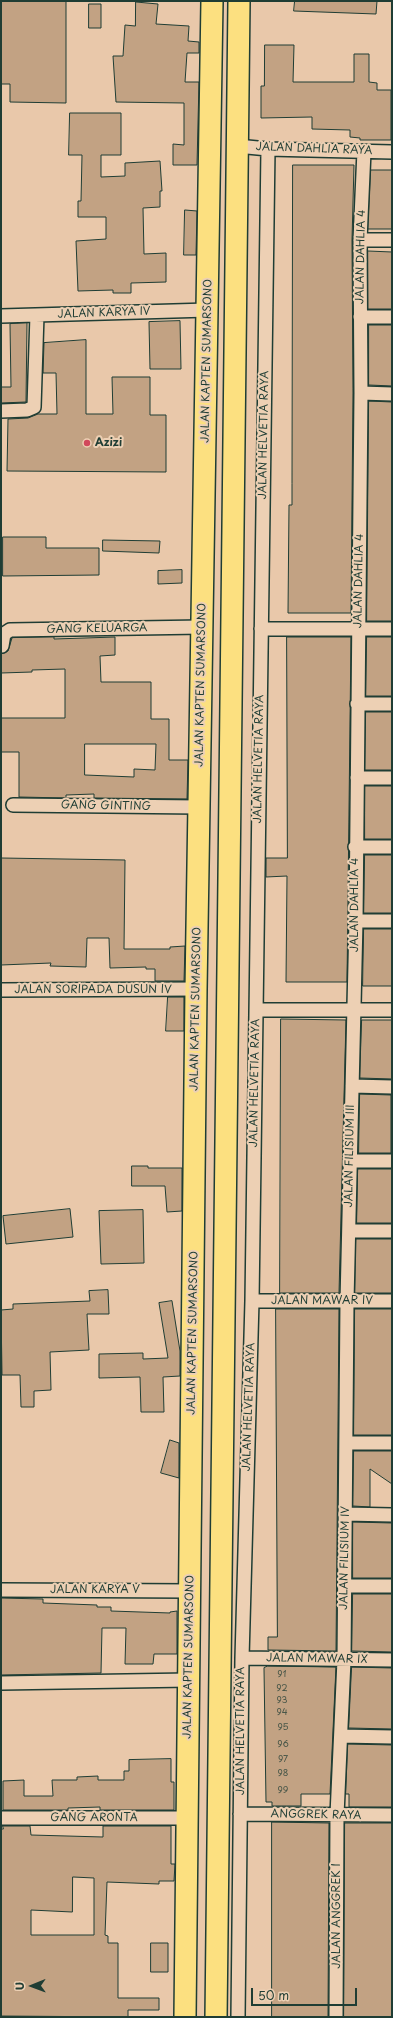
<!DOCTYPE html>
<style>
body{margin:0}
#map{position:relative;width:393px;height:2018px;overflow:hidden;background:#e9c8aa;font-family:"Playpen Sans",sans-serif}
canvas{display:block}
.frame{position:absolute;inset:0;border:2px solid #1f3d34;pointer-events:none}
.north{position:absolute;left:12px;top:1966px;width:40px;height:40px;-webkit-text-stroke:3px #edd0b4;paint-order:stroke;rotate:269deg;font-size:11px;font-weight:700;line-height:16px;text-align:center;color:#1f3d34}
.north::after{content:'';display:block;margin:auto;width:14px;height:18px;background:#1f3d34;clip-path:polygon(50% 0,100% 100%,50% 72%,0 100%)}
.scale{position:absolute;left:251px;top:1988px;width:106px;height:18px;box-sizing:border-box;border:2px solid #1f3d34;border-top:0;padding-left:5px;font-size:12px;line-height:14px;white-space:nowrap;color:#1f3d34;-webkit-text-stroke:3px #edd0b4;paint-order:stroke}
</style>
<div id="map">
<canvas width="393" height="2018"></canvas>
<div class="frame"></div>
<div class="north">U</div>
<div class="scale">50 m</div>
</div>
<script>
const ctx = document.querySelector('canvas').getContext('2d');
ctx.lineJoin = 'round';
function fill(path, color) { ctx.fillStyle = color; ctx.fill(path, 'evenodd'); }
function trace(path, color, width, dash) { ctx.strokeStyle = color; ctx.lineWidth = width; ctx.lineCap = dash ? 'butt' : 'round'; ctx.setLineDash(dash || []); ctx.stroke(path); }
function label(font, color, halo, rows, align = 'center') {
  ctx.font = font + ' "Playpen Sans",sans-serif'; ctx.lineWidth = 4; ctx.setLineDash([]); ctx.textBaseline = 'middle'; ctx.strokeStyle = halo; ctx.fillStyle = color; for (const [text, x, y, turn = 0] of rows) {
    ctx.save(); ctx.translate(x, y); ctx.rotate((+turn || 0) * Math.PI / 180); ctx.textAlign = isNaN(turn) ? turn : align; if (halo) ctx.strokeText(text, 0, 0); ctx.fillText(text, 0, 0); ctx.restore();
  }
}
const building = new Path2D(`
 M 1,1 L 66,1 L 66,103 L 10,102 L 10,84 L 1,84 Z
 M 295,1 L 377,1 L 376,14 L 294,11 Z
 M 136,2 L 158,4 L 156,24 L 189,26 L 188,41 L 199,42 L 199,53 L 187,53 L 185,82 L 199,82 L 197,165 L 173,165 L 173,144 L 184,145 L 184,103 L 116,102 L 113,56 L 123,56 L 125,25 L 135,26 Z
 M 89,4 L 101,4 L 101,28 L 89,28 Z
 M 265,45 L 294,45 L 293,82 L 354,82 L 354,54 L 369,54 L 369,82 L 377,83 L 377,90 L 391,90 L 391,140 L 360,140 L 360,138 L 350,137 L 350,130 L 312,129 L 312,117 L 261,118 L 261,86 L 264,86 Z
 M 70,113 L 121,113 L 121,155 L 101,155 L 101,177 L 125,176 L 125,163 L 160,161 L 162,191 L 160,191 L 160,207 L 143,208 L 144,254 L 166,253 L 166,282 L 131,283 L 131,293 L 113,293 L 113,290 L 78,291 L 76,241 L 106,239 L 106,217 L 78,217 L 78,201 L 81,201 L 82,155 L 69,155 Z
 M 293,165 L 354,165 L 352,240 L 353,393 L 351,613 L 288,613 L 289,505 L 292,505 L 292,484 Z
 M 371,170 L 392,170 L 392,229 L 368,229 Z
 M 185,210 L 197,211 L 196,255 L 184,255 Z
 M 368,251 L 392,252 L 392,309 L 368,309 Z
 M 180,321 L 181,369 L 150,369 L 149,322 Z
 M 27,323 L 26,402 L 1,403 L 1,387 L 11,387 L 10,324 Z
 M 369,325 L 392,325 L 392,386 L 369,385 Z
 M 86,340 L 86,414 L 113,414 L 112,377 L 150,377 L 150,415 L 166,415 L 166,472 L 7,471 L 8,419 L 28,418 L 38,414 L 57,414 L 56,373 L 43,373 L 44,343 Z
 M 369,401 L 392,402 L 392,621 L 367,621 Z
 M 3,537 L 46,537 L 46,548 L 99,548 L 99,575 L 3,576 Z
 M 103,540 L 160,541 L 159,553 L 103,551 Z
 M 182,570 L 182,583 L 158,584 L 158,571 Z
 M 54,637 L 54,639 L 115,637 L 115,655 L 100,656 L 101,682 L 151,682 L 151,719 L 169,719 L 169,760 L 188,760 L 187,799 L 94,798 L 94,794 L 66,795 L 66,798 L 19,797 L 19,752 L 1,752 L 1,718 L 65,718 L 65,669 L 32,670 L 32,672 L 1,673 L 1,654 L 8,651 L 12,638 ZM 85,744 L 156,744 L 155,770 L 134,769 L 134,777 L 85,775 Z
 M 287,637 L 351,637 L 347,982 L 286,982 L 287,876 L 266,877 L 266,858 L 287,858 Z
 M 367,637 L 392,637 L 392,696 L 366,696 Z
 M 366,712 L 392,712 L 392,770 L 365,770 Z
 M 365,786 L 392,786 L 392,839 L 365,839 Z
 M 365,855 L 392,855 L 392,913 L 364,913 Z
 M 1,858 L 125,860 L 124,949 L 170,949 L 170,947 L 185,946 L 184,981 L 155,981 L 155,969 L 146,969 L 146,967 L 110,968 L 109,938 L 87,938 L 86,967 L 50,966 L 51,963 L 1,965 Z
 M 364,929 L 392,929 L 392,986 L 363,986 Z
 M 168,997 L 184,997 L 184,1031 L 166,1031 Z
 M 281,1019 L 346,1020 L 339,1293 L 280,1293 Z
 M 362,1020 L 392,1020 L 392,1079 L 360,1078 Z
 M 360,1094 L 391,1095 L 391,1153 L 359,1153 Z
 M 132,1166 L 148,1166 L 148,1168 L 182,1168 L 182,1211 L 167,1212 L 165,1186 L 132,1186 Z
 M 358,1169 L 392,1169 L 392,1223 L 357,1223 Z
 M 70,1209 L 73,1237 L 6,1244 L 3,1216 Z
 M 143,1210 L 144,1263 L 101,1264 L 99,1211 Z
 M 356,1239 L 392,1239 L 392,1293 L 355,1293 Z
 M 108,1290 L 109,1314 L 87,1314 L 89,1350 L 50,1352 L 51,1390 L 34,1391 L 34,1407 L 21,1407 L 20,1375 L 2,1375 L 1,1310 L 13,1309 L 13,1304 L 90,1301 L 89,1291 Z
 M 172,1301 L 180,1351 L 180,1376 L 163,1377 L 164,1412 L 141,1412 L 140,1377 L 99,1378 L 99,1354 L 143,1353 L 143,1359 L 168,1358 L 159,1303 Z
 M 276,1309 L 339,1309 L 336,1651 L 268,1650 L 268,1637 L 277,1637 Z
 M 355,1309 L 392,1309 L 392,1435 L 354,1435 Z
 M 170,1440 L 179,1443 L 179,1478 L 161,1473 Z
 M 354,1451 L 392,1451 L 392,1484 L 370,1469 L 370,1507 L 353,1506 Z
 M 353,1522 L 392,1523 L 392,1578 L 353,1578 Z
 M 353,1594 L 392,1594 L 392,1652 L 352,1651 Z
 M 1,1598 L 43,1599 L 43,1603 L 97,1605 L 97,1607 L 111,1607 L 111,1611 L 170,1613 L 170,1612 L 177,1611 L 177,1654 L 154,1654 L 153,1664 L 125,1664 L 126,1628 L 102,1628 L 101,1673 L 1,1675 Z
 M 268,1666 L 336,1667 L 330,1794 L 301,1794 L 301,1806 L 272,1806 L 272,1802 L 266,1802 L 264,1668 Z
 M 352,1667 L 392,1668 L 392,1729 L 349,1728 Z
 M 348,1744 L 392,1745 L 392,1807 L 349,1807 L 349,1794 L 346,1794 Z
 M 171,1759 L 171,1782 L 174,1782 L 174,1810 L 100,1810 L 100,1807 L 68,1808 L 68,1810 L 3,1810 L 3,1781 L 24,1780 L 24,1796 L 53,1796 L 52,1780 L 77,1780 L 77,1777 L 98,1776 L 98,1780 L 124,1780 L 124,1771 L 129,1771 L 129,1760 Z
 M 272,1822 L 329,1823 L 328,2017 L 272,2017 Z
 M 345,1823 L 392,1823 L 392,2017 L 344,2017 Z
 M 3,1826 L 30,1826 L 31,1835 L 103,1837 L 103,1826 L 171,1826 L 171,1864 L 175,1864 L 174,1881 L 159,1881 L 159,1884 L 107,1882 L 105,1935 L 108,1936 L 108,1943 L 118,1943 L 118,1998 L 159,1998 L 159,2010 L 128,2010 L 128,2017 L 1,2016 L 1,1829 L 3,1829 ZM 73,1877 L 94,1878 L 94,1935 L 31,1935 L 31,1910 L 72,1912 Z
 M 151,1943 L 168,1943 L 168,1972 L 151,1972 Z`);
const minor = new Path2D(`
 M 237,146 L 268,149 L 392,152
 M 360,240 L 392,240
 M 1,316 L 208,310
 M 360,317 L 392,317
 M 361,393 L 392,394
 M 1,411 L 27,410 L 34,407 L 37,315
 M 261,629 L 392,629
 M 2,646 L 4,634 L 10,630 L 202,627
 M 357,704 L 392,704
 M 357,778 L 392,778
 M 13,805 L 199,807
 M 355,847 L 392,847
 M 356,921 L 392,921
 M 1,990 L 196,989
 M 256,1010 L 392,1010
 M 352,1086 L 392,1087
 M 350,1161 L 392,1161
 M 349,1231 L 392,1231
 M 252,1301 L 392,1301
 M 346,1443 L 392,1443
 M 345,1514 L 392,1515
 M 344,1586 L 392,1586
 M 1,1590 L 190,1591
 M 242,1658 L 392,1660
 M 1,1683 L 189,1680
 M 341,1736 L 392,1737
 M 240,1814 L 392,1815
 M 1,1818 L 187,1818
 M 238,2017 L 242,1658 L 252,1301 L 268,149
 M 336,2017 L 337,1815 L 344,1660 L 347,1301 L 356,921 L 361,393 L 360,240 L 364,151`);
const trunk = new Path2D(`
 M 185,2017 L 196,989 L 212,1
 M 216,2017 L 239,1`);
const markers = [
 [87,443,4,"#d1495b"]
];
const numberNames = [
 ["91",282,1675],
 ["92",282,1689],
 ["93",282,1701],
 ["94",282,1713],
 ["95",283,1728],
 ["96",283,1745],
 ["97",283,1760],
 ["98",283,1774],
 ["99",283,1791]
];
const streetNames = [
 ["JALAN DAHLIA RAYA",314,149,2],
 ["JALAN DAHLIA 4",361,257,-89],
 ["JALAN KARYA IV",104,313,-2],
 ["JALAN KAPTEN SUMARSONO",207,361,-89],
 ["JALAN HELVETIA RAYA",264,435,-89],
 ["JALAN DAHLIA 4",359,581,-89],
 ["GANG KELUARGA",97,629,-1],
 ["JALAN KAPTEN SUMARSONO",201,685,-89],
 ["JALAN HELVETIA RAYA",259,759,-89],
 ["GANG GINTING",106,806,1],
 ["JALAN DAHLIA 4",355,905,-90],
 ["JALAN SORIPADA DUSUN IV",93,990],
 ["JALAN KAPTEN SUMARSONO",196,1009,-89],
 ["JALAN HELVETIA RAYA",255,1083,-89],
 ["JALAN FILISIUM III",350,1156,-89],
 ["JALAN MAWAR IV",322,1301],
 ["JALAN KAPTEN SUMARSONO",193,1333,-89],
 ["JALAN HELVETIA RAYA",249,1407,-88],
 ["JALAN FILISIUM IV",345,1558,-89],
 ["JALAN KARYA V",95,1590],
 ["JALAN KAPTEN SUMARSONO",189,1657,-89],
 ["JALAN MAWAR IX",317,1659,1],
 ["JALAN HELVETIA RAYA",241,1731,-90],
 ["ANGGREK RAYA",316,1815,1],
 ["GANG ARONTA",94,1818],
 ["JALAN ANGGREK I",337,1916,-90]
];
const poiNames = [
 ["Azizi",95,443]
];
fill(building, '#c2a283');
trace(building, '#1f3d34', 1);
trace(minor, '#1f3d34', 16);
trace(trunk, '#1f3d34', 24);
trace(minor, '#edd0b4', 13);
trace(trunk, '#fce080', 21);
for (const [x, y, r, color] of markers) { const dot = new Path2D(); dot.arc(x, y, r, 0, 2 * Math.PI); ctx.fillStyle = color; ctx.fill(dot); trace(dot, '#edd0b4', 1.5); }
label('9px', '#485648', null, numberNames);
label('11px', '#1f3d34', '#edd0b4', streetNames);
label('bold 11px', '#1f3d34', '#edd0b4', poiNames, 'left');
</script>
